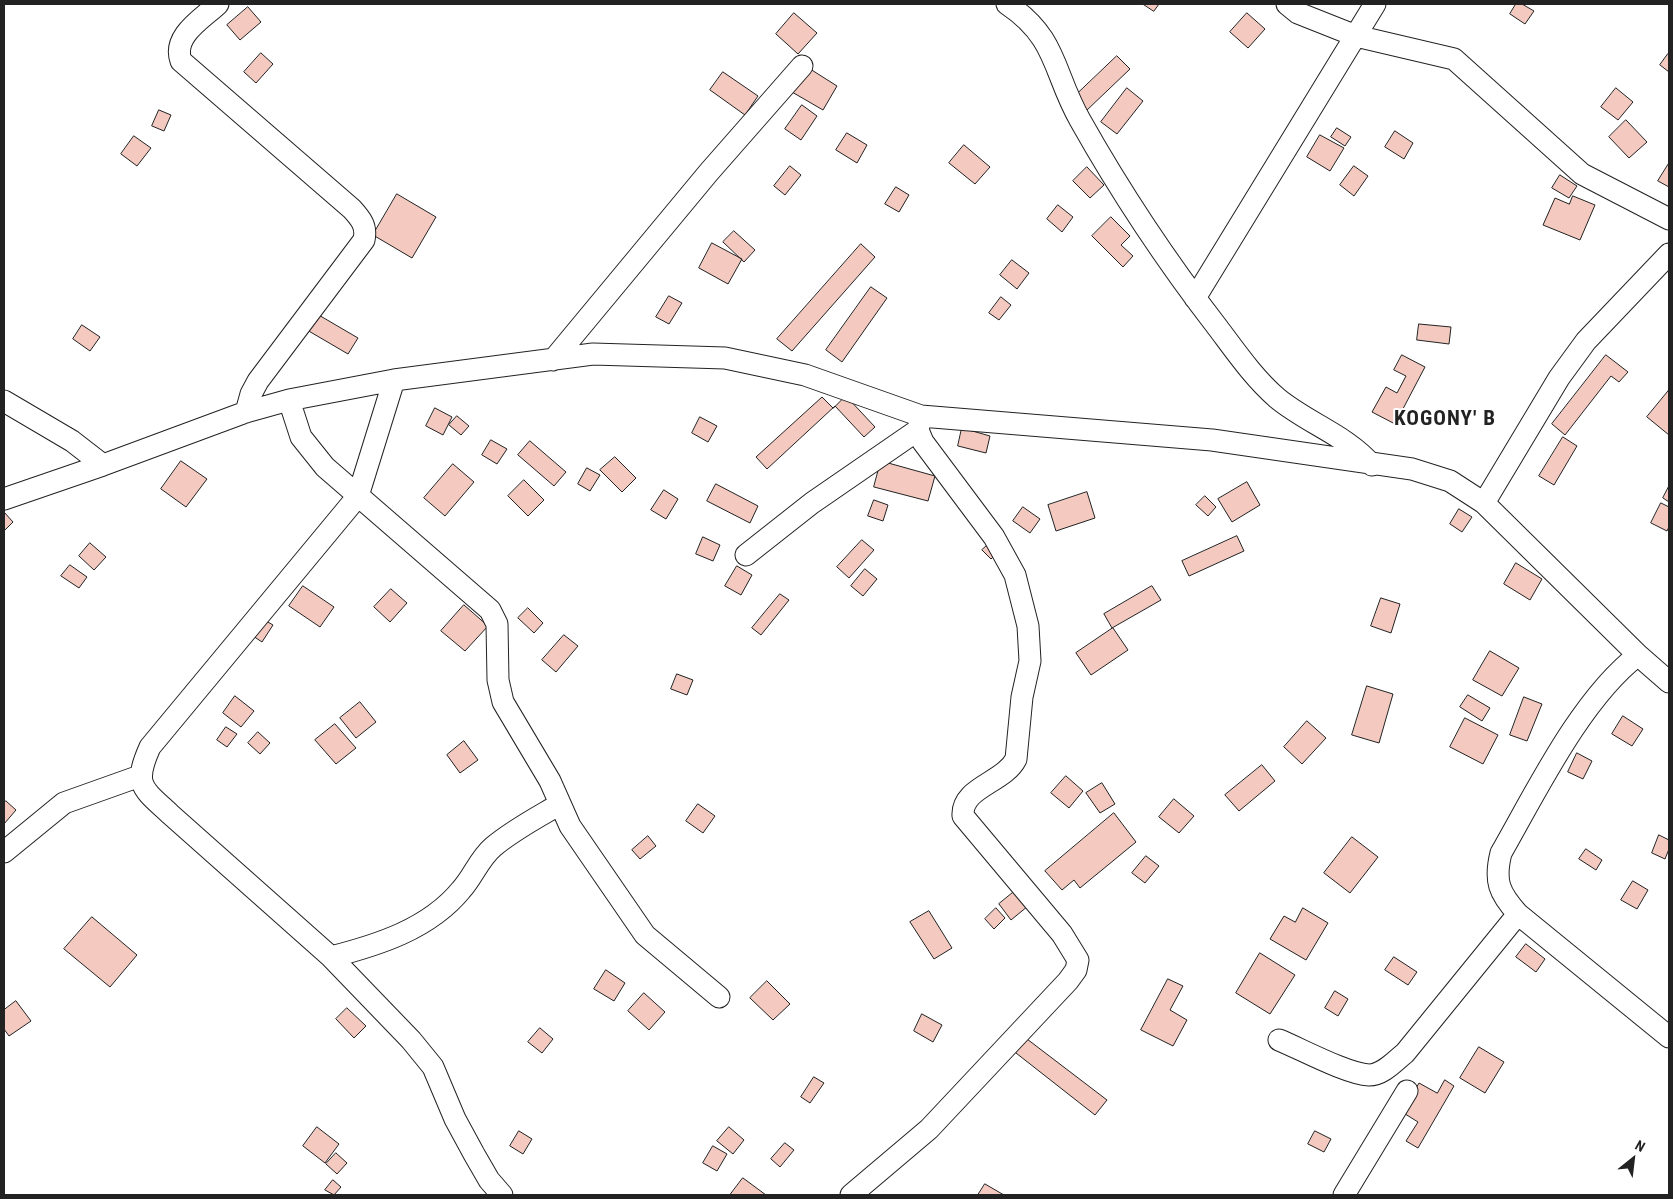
<!DOCTYPE html>
<style>
body{margin:0}
#map{position:relative;width:1673px;height:1199px;overflow:hidden;background:#fff;font-family:"Roboto Condensed",sans-serif}
canvas{display:block}
.frame{position:absolute;inset:0;border:5px solid #222;pointer-events:none}
.north{position:absolute;left:1608px;top:1134px;width:50px;height:50px;-webkit-text-stroke:4px #fff;paint-order:stroke;rotate:29deg;font-size:14px;font-weight:700;line-height:20px;text-align:center;color:#222}
.north::after{content:'';display:block;margin:auto;width:18px;height:22px;background:#222;clip-path:polygon(50% 0,100% 100%,50% 72%,0 100%)}
</style>
<div id="map">
<canvas width="1673" height="1199"></canvas>
<div class="frame"></div>
<div class="north">N</div>
</div>
<script>
const ctx = document.querySelector('canvas').getContext('2d');
ctx.lineJoin = 'round';
function fill(path, color) { ctx.fillStyle = color; ctx.fill(path, 'evenodd'); }
function trace(path, color, width, dash) { ctx.strokeStyle = color; ctx.lineWidth = width; ctx.lineCap = dash ? 'butt' : 'round'; ctx.setLineDash(dash || []); ctx.stroke(path); }
function label(font, color, halo, rows, align = 'center') {
  ctx.font = font + ' "Roboto Condensed",sans-serif'; ctx.lineWidth = 4; ctx.setLineDash([]); ctx.textBaseline = 'middle'; ctx.strokeStyle = halo; ctx.fillStyle = color; for (const [text, x, y, turn = 0] of rows) {
    ctx.save(); ctx.translate(x, y); ctx.rotate((+turn || 0) * Math.PI / 180); ctx.textAlign = isNaN(turn) ? turn : align; if (halo) ctx.strokeText(text, 0, 0); ctx.fillText(text, 0, 0); ctx.restore();
  }
}
const building = new Path2D(`
 M 1143,4 L 1159,4 L 1154,11 Z
 M 1516,4 L 1522,4 L 1534,11 L 1525,24 L 1510,14 Z
 M 248,7 L 261,22 L 240,40 L 227,25 Z
 M 794,13 L 817,33 L 798,54 L 776,34 Z
 M 1247,13 L 1265,29 L 1248,48 L 1230,32 Z
 M 261,53 L 273,64 L 256,83 L 244,72 Z
 M 1668,54 L 1669,55 L 1669,72 L 1660,65 Z
 M 1117,56 L 1130,69 L 1086,111 L 1073,98 Z
 M 807,67 L 837,86 L 823,110 L 792,92 Z
 M 723,72 L 758,96 L 745,115 L 710,90 Z
 M 1127,88 L 1143,101 L 1117,134 L 1101,122 Z
 M 1616,88 L 1633,102 L 1618,120 L 1601,107 Z
 M 802,105 L 817,116 L 801,140 L 785,129 Z
 M 159,110 L 171,115 L 164,131 L 152,126 Z
 M 1626,120 L 1647,142 L 1629,158 L 1609,137 Z
 M 1337,128 L 1351,137 L 1345,146 L 1331,137 Z
 M 1395,131 L 1413,143 L 1404,159 L 1385,147 Z
 M 847,133 L 867,145 L 857,163 L 836,150 Z
 M 1320,135 L 1344,148 L 1330,171 L 1307,157 Z
 M 134,136 L 151,148 L 137,166 L 121,154 Z
 M 964,145 L 990,167 L 975,184 L 949,163 Z
 M 1669,163 L 1669,187 L 1658,181 Z
 M 790,166 L 801,175 L 785,195 L 774,186 Z
 M 1354,166 L 1368,176 L 1354,196 L 1340,185 Z
 M 1087,167 L 1104,185 L 1090,198 L 1073,181 Z
 M 1560,175 L 1577,186 L 1569,198 L 1552,188 Z
 M 896,187 L 909,195 L 899,212 L 885,204 Z
 M 397,194 L 436,217 L 412,258 L 373,235 Z
 M 1573,196 L 1595,205 L 1580,240 L 1543,225 L 1555,198 L 1569,204 Z
 M 1058,205 L 1073,217 L 1062,232 L 1047,219 Z
 M 1111,217 L 1130,236 L 1121,245 L 1133,256 L 1123,267 L 1092,236 Z
 M 734,231 L 755,250 L 744,262 L 723,242 Z
 M 712,243 L 742,259 L 728,284 L 699,268 Z
 M 861,244 L 875,257 L 792,351 L 777,339 Z
 M 1012,260 L 1029,273 L 1017,289 L 1000,275 Z
 M 871,287 L 887,298 L 842,362 L 826,350 Z
 M 669,296 L 682,303 L 669,324 L 656,317 Z
 M 1001,297 L 1011,305 L 999,320 L 989,313 Z
 M 317,314 L 358,338 L 348,354 L 307,330 Z
 M 1419,324 L 1451,327 L 1449,344 L 1417,340 Z
 M 82,325 L 100,337 L 90,351 L 73,339 Z
 M 1402,355 L 1425,367 L 1395,424 L 1372,412 L 1386,387 L 1397,393 L 1406,376 L 1394,370 Z
 M 1606,355 L 1628,372 L 1619,382 L 1611,376 L 1565,435 L 1552,424 Z
 M 1669,390 L 1669,435 L 1647,417 Z
 M 846,396 L 875,427 L 864,437 L 835,406 L 767,469 L 756,457 L 822,397 L 833,408 Z
 M 435,408 L 452,417 L 443,435 L 426,426 Z
 M 457,416 L 469,426 L 461,435 L 449,425 Z
 M 700,417 L 717,426 L 708,442 L 692,433 Z
 M 962,428 L 990,436 L 986,453 L 958,446 Z
 M 1563,437 L 1577,446 L 1554,485 L 1539,476 Z
 M 491,440 L 507,449 L 497,464 L 482,455 Z
 M 530,441 L 566,472 L 554,486 L 518,455 Z
 M 615,457 L 636,478 L 622,492 L 600,470 Z
 M 181,461 L 207,479 L 186,507 L 161,489 Z
 M 881,461 L 935,476 L 928,501 L 874,487 Z
 M 453,464 L 474,482 L 445,516 L 424,498 Z
 M 587,468 L 600,475 L 590,491 L 578,484 Z
 M 524,480 L 544,500 L 528,516 L 508,496 Z
 M 1247,482 L 1260,505 L 1232,522 L 1218,499 Z
 M 716,484 L 758,506 L 750,523 L 707,501 Z
 M 1669,486 L 1669,502 L 1663,498 Z
 M 664,490 L 678,499 L 666,519 L 651,510 Z
 M 1087,492 L 1095,518 L 1056,531 L 1048,505 Z
 M 1205,496 L 1216,507 L 1208,516 L 1196,505 Z
 M 874,500 L 888,505 L 883,521 L 868,516 Z
 M 1661,503 L 1669,507 L 1669,527 L 1667,531 L 1651,523 Z
 M 1023,507 L 1040,519 L 1030,533 L 1013,521 Z
 M 1459,509 L 1472,517 L 1462,532 L 1450,524 Z
 M 4,512 L 13,522 L 4,531 Z
 M 1237,536 L 1244,551 L 1189,576 L 1182,561 Z
 M 703,537 L 720,545 L 713,561 L 696,554 Z
 M 862,540 L 874,550 L 849,578 L 837,567 Z
 M 992,541 L 1000,550 L 991,559 L 982,550 Z
 M 90,543 L 106,557 L 94,570 L 79,556 Z
 M 1516,563 L 1542,579 L 1530,600 L 1504,584 Z
 M 70,565 L 87,577 L 79,588 L 61,576 Z
 M 737,566 L 752,575 L 741,595 L 725,586 Z
 M 865,569 L 877,579 L 863,596 L 851,586 Z
 M 303,586 L 334,607 L 320,627 L 289,606 Z
 M 1152,586 L 1161,600 L 1112,628 L 1104,614 Z
 M 391,589 L 407,603 L 390,622 L 374,607 Z
 M 780,594 L 789,600 L 761,635 L 752,628 Z
 M 1381,598 L 1400,604 L 1391,633 L 1371,626 Z
 M 464,605 L 488,626 L 465,651 L 441,631 Z
 M 528,608 L 543,623 L 534,633 L 518,618 Z
 M 261,618 L 273,625 L 262,642 L 250,634 Z
 M 1113,628 L 1128,650 L 1091,675 L 1076,653 Z
 M 564,635 L 578,646 L 556,672 L 542,660 Z
 M 1490,651 L 1519,668 L 1502,696 L 1473,680 Z
 M 677,674 L 693,680 L 687,695 L 671,689 Z
 M 1367,686 L 1393,694 L 1379,743 L 1352,735 Z
 M 1468,695 L 1490,708 L 1482,721 L 1460,707 Z
 M 235,696 L 254,711 L 241,727 L 223,713 Z
 M 1524,697 L 1542,704 L 1527,741 L 1510,735 Z
 M 360,702 L 376,722 L 356,738 L 340,718 Z
 M 1623,716 L 1643,729 L 1632,746 L 1612,734 Z
 M 1465,718 L 1498,735 L 1483,764 L 1450,747 Z
 M 1307,721 L 1326,738 L 1302,764 L 1284,747 Z
 M 335,724 L 356,748 L 336,764 L 315,740 Z
 M 226,727 L 237,734 L 227,747 L 217,740 Z
 M 258,732 L 270,743 L 260,754 L 248,743 Z
 M 464,741 L 478,760 L 460,773 L 447,755 Z
 M 1577,753 L 1592,761 L 1583,779 L 1568,772 Z
 M 1262,765 L 1275,781 L 1239,811 L 1225,795 Z
 M 1066,776 L 1083,791 L 1069,808 L 1051,793 Z
 M 1102,783 L 1115,804 L 1100,813 L 1086,793 Z
 M 1174,799 L 1194,816 L 1179,833 L 1159,817 Z
 M 6,801 L 16,810 L 4,824 L 4,803 Z
 M 698,804 L 715,816 L 703,833 L 686,821 Z
 M 1114,813 L 1136,842 L 1080,888 L 1074,880 L 1062,890 L 1045,871 Z
 M 1659,835 L 1669,840 L 1669,849 L 1665,859 L 1652,853 Z
 M 648,836 L 656,846 L 640,859 L 632,850 Z
 M 1352,837 L 1378,857 L 1350,893 L 1324,873 Z
 M 1586,849 L 1602,860 L 1596,870 L 1579,859 Z
 M 1146,856 L 1159,866 L 1145,883 L 1132,873 Z
 M 1633,881 L 1648,890 L 1637,909 L 1621,900 Z
 M 1015,891 L 1028,906 L 1011,920 L 999,904 Z
 M 996,908 L 1005,918 L 994,929 L 985,919 Z
 M 1303,908 L 1328,923 L 1306,960 L 1270,939 L 1284,916 L 1295,922 Z
 M 929,911 L 952,948 L 934,959 L 910,922 Z
 M 92,917 L 137,955 L 110,987 L 64,949 Z
 M 1526,944 L 1545,959 L 1536,972 L 1516,957 Z
 M 1260,953 L 1295,975 L 1270,1014 L 1236,993 Z
 M 1394,957 L 1417,972 L 1408,985 L 1385,970 Z
 M 606,970 L 625,983 L 614,1001 L 594,989 Z
 M 1168,979 L 1183,986 L 1170,1010 L 1187,1020 L 1173,1046 L 1141,1030 Z
 M 767,981 L 790,1004 L 773,1020 L 750,998 Z
 M 1335,991 L 1348,999 L 1338,1016 L 1325,1008 Z
 M 644,993 L 665,1012 L 649,1030 L 628,1011 Z
 M 16,1001 L 31,1021 L 9,1036 L 4,1029 L 4,1010 Z
 M 347,1008 L 366,1026 L 354,1038 L 336,1019 Z
 M 922,1014 L 942,1025 L 933,1042 L 914,1031 Z
 M 540,1028 L 553,1039 L 542,1053 L 528,1042 Z
 M 1027,1039 L 1107,1100 L 1095,1115 L 1016,1053 Z
 M 1479,1047 L 1504,1062 L 1485,1093 L 1460,1078 Z
 M 814,1077 L 824,1083 L 810,1103 L 801,1097 Z
 M 1445,1080 L 1454,1086 L 1418,1148 L 1406,1141 L 1418,1122 L 1402,1112 L 1419,1083 L 1437,1093 Z
 M 317,1127 L 339,1144 L 325,1163 L 303,1146 Z
 M 729,1127 L 744,1140 L 733,1154 L 717,1141 Z
 M 519,1131 L 532,1139 L 523,1154 L 510,1146 Z
 M 1315,1131 L 1331,1139 L 1324,1152 L 1308,1144 Z
 M 785,1143 L 794,1150 L 780,1167 L 771,1159 Z
 M 713,1146 L 727,1154 L 717,1171 L 703,1163 Z
 M 336,1153 L 347,1163 L 337,1174 L 326,1164 Z
 M 743,1178 L 766,1195 L 730,1195 Z
 M 333,1180 L 341,1187 L 334,1195 L 325,1190 Z
 M 985,1184 L 1004,1195 L 978,1195 Z`);
const minor = new Path2D(`
 M 218,4 C 202,19 172,36 181,61 L 352,209 C 361,219 367,226 364,240 L 258,381 L 251,394 L 246,412
 M 1007,4 C 1058,38 1053,73 1080,120 C 1121,193 1167,262 1218,328 C 1236,352 1254,378 1277,398 C 1307,423 1346,435 1372,465
 M 1287,4 L 1298,13 L 1356,36 L 1454,59 L 1582,174 L 1669,219
 M 1195,298 L 1375,4
 M 553,360 L 709,172 L 802,66
 M 394,380 L 358,496 L 150,747 C 133,785 142,788 170,814 L 331,957 L 411,1040 L 433,1067 L 455,1119 L 474,1154 L 489,1180 L 502,1195
 M 289,400 L 301,437 L 325,467 L 490,610 L 497,624 L 498,680 L 503,702 L 550,781 L 570,826 L 645,935 L 719,997
 M 4,401 L 72,441 L 103,465
 M 4,499 L 103,465 L 246,412 L 289,400 L 394,380 L 593,354 L 725,358 L 805,375 L 921,416 L 1212,440 L 1412,469 L 1450,481 L 1484,503 L 1638,655 L 1669,682
 M 1484,503 L 1559,378 L 1586,341 L 1669,254
 M 746,555 L 812,503 L 918,430
 M 1638,655 C 1581,699 1537,790 1501,853 C 1494,881 1499,893 1518,914 L 1669,1037
 M 4,852 L 64,803 L 137,777 L 141,781
 M 331,957 C 378,945 429,929 461,890 C 473,877 479,859 493,847 C 513,830 538,817 560,804
 M 1279,1040 C 1301,1049 1347,1074 1369,1075 C 1383,1075 1395,1061 1405,1053 L 1518,914
 M 851,1195 L 929,1129 L 1068,981 L 1076,970 L 1078,960 L 1062,934 L 963,816 C 961,787 1004,783 1016,759 L 1022,697 L 1030,661 L 1028,626 L 1015,575 L 994,537 L 923,442 L 918,430 L 921,416
 M 1344,1195 L 1407,1091`);
const districtNames = [
 ["KOGONY' B",1445,420]
];
fill(building, '#f3c9c0');
trace(building, '#222', 1);
trace(minor, '#222', 23);
trace(minor, '#fff', 21);
ctx.letterSpacing = '1px';
label('bold 21px', '#222', '#fff', districtNames);
ctx.letterSpacing = '0px';
</script>
